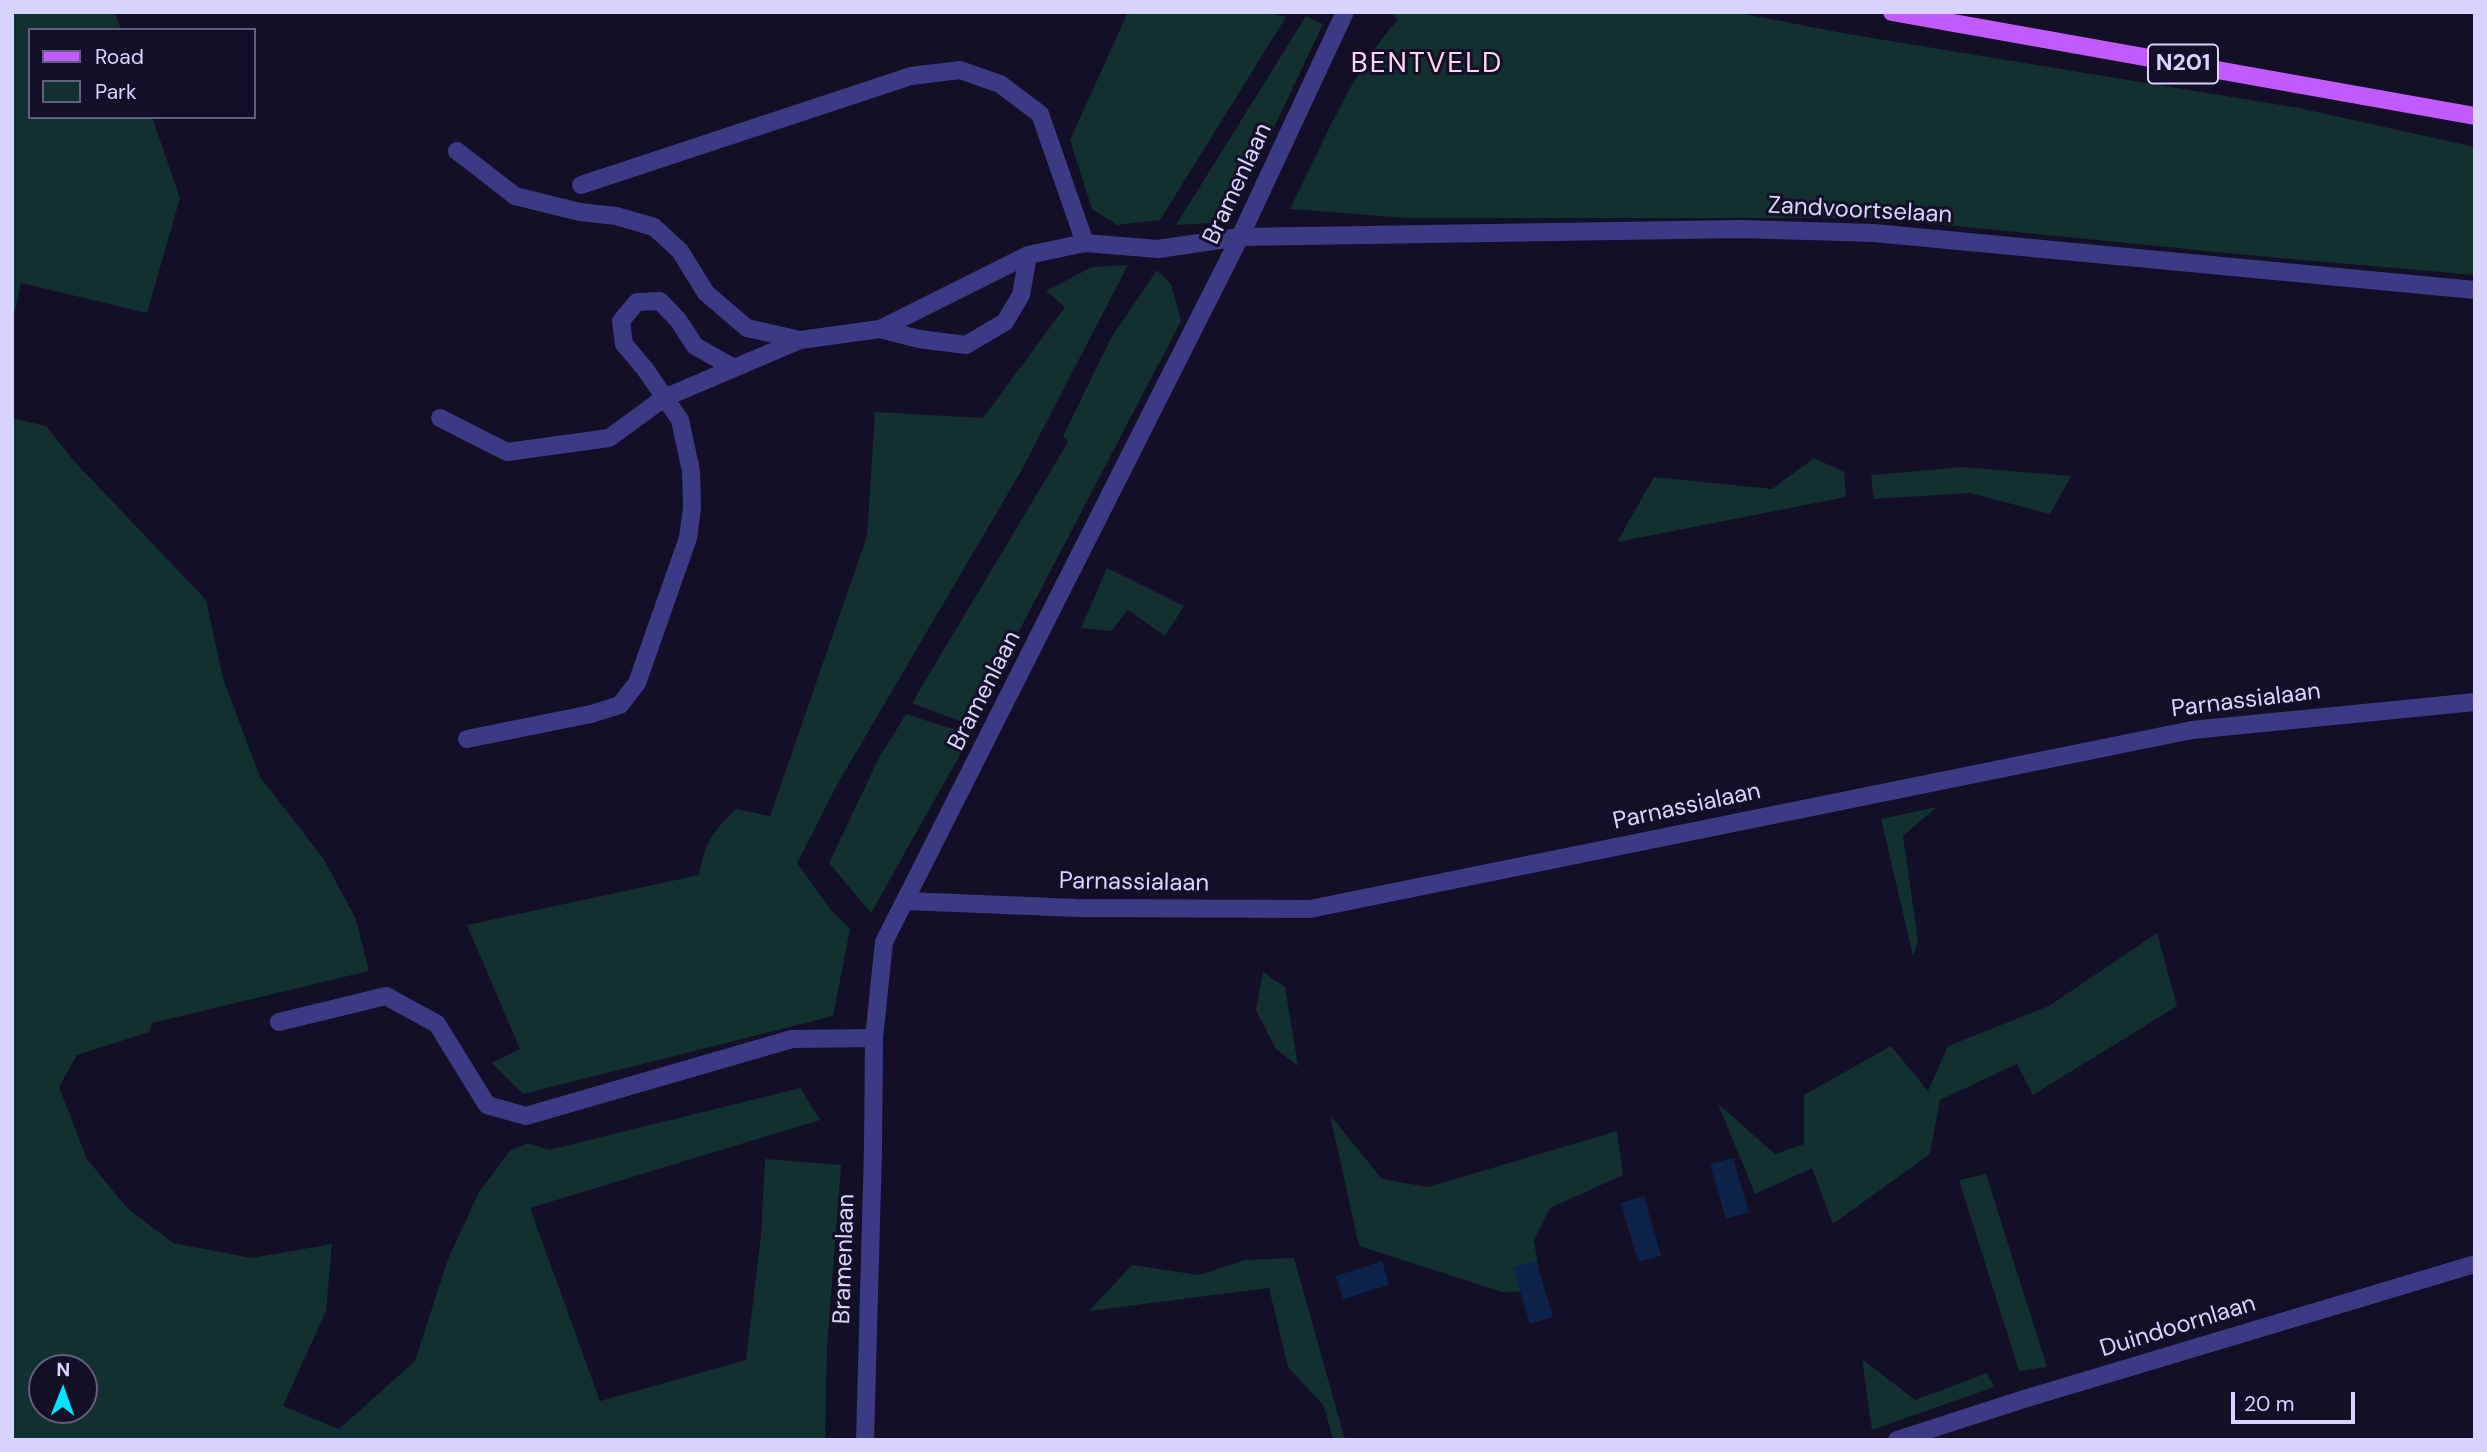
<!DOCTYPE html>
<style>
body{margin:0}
#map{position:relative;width:2487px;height:1452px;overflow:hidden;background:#130f26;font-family:"DM Sans",sans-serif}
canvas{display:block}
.frame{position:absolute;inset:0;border:14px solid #d9d4ff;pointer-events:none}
.legend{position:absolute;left:28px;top:28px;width:228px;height:91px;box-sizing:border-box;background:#130f26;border:2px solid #625e7d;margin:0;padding:9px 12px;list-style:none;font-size:21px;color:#d9d4ff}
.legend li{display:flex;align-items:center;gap:14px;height:35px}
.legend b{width:35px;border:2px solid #625e7d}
.north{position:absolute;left:28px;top:1354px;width:70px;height:70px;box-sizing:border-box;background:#130f26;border:2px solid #625e7d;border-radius:50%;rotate:1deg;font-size:19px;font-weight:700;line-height:28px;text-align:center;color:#d9d4ff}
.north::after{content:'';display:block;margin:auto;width:24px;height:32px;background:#00e5ff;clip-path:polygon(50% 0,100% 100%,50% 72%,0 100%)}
.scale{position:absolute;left:2231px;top:1392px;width:124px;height:32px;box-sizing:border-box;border:4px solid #d9d4ff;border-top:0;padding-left:9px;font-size:21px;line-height:24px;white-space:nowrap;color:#d9d4ff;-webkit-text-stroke:5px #130f26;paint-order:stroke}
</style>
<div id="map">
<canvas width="2487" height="1452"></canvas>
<div class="frame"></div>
<ul class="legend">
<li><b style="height:9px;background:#c25bff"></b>Road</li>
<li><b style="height:19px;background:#12302f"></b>Park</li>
</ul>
<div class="north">N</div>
<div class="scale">20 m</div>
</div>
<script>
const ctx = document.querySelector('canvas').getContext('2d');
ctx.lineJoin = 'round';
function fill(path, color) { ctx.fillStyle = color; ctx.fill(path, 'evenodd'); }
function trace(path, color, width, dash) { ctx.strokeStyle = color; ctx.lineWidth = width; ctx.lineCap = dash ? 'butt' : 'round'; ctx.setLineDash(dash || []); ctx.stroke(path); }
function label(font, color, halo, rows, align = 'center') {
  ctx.font = font + ' "DM Sans",sans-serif'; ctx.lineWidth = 6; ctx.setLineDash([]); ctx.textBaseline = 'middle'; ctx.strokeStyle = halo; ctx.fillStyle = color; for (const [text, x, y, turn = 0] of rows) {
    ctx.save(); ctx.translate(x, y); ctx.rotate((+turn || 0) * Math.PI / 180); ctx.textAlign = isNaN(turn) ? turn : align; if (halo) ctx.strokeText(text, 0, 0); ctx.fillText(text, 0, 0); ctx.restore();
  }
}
const green = new Path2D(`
 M 12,12 L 115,12 L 121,30 L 30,30 L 30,117 L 152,117 L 180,198 L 147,313 L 21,283 L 12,325 Z
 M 1128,12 L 1265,12 L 1286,17 L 1160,220 L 1117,225 L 1092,209 L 1070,140 Z
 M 1390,12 L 1734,12 L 1848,34 L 2299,108 L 2475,147 L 2475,275 L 2257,256 L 1876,218 L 1407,218 L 1290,209 C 1319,152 1354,66 1398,20 Z
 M 1306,16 L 1323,24 L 1229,222 L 1176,225 Z
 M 1128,265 L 1020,473 L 838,783 L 797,863 L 831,910 L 850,929 L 833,1016 L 523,1094 L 492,1063 L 520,1049 L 467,925 L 699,875 C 706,840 711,834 736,809 L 770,816 L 867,536 L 875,412 L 983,418 L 1065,307 L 1046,291 L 1092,267 Z
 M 1157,270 L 1171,284 L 1181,321 L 970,725 L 912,703 L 1068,442 L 1063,436 L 1111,338 Z
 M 12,418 L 46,426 L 74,461 L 206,600 L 223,678 L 260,777 L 323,858 L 356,919 L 369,971 L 152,1023 L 149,1032 L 77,1055 L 59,1087 L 87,1159 L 127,1208 L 173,1243 L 251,1258 L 332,1244 L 326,1311 L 283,1406 L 339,1429 L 415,1361 L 448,1259 L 479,1192 L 510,1151 L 528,1143 L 549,1150 L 800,1088 L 820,1120 L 530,1208 L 600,1401 L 746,1360 L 761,1236 L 765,1159 L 841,1165 L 827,1348 L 825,1440 L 12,1440 ZM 42,1368 L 84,1368 L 84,1410 L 42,1410 Z
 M 1814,458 L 1844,472 L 1846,497 L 1617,542 L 1654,477 L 1772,489 Z
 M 1963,467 L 2071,476 L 2050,514 L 1970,493 L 1874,499 L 1871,475 Z
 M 1107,568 L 1184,606 L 1165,636 L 1128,610 L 1111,631 L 1081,628 Z
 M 906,714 L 971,735 L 871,913 L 829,863 L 880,756 Z
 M 1937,807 L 1903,836 L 1918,941 L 1913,956 L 1881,819 Z
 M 2157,933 L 2177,1006 L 2033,1095 L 2017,1064 L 1940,1100 L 1930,1154 L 1833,1224 L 1812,1168 L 1755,1194 L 1718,1104 L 1775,1154 L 1804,1144 L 1804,1095 L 1891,1046 L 1928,1091 L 1948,1046 L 2049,1006 Z
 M 1263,972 L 1285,987 L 1298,1066 L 1276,1049 L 1256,1010 Z
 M 1330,1115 L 1382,1179 L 1428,1187 L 1617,1131 L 1623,1175 L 1550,1208 L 1534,1240 L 1542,1291 L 1502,1292 L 1359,1246 Z
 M 1986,1174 L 2047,1367 L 2019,1371 L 1959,1180 Z
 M 1294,1258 L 1345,1440 L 1333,1440 L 1324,1406 L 1288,1367 L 1269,1288 L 1089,1311 L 1132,1265 L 1199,1275 L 1245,1260 Z
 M 1862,1359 L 1915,1400 L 1987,1373 L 1994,1387 L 1872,1430 Z`);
const water = new Path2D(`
 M 1733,1158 L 1749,1212 L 1726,1219 L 1710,1164 Z
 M 1644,1196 L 1661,1256 L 1638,1262 L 1621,1203 Z
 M 1382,1261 L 1389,1285 L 1343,1299 L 1336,1276 Z
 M 1536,1261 L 1553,1317 L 1530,1324 L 1513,1268 Z`);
const service = new Path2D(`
 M 457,151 L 515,196 L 580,212 L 616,216 L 654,227 L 680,251 L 706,293 L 747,328 L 800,340
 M 581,185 L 911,76 L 960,70 L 1000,84 L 1040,114 L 1085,243
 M 880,329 L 919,339 L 966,345 L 1005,322 L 1021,295 L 1028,255
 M 440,418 L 507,452 L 609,438 L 664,398 L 800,340 L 880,329 L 1028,255 L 1085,243 L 1158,249 L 1240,237
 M 467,739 L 591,714 L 620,705 L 637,683 L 688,538 L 692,508 L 691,471 L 680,420 L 645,369 L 624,344 L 621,321 L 637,302 L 660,301 L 678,320 L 695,346 L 734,368
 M 279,1022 L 386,996 L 437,1024 L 487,1105 L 526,1116 L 792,1039 L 874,1038`);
const minor = new Path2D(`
 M 1240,237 L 1741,229 L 1874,233 L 2475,290
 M 907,901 L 1077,908 L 1310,909 L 2192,730 L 2475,702
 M 865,1440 L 873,1149 L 874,1038 L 884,942 L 1240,237 L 1345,12
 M 1897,1440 L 2024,1399 L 2475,1264`);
const primary = new Path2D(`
 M 1892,12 L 2475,116`);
const shields = [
 [2183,64,70]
];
const shieldNames = [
 ["N201",2183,64]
];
const streetNames = [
 ["Bramenlaan",1238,184,-65],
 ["Zandvoortselaan",1860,211,3],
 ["Bramenlaan",985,691,-63],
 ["Parnassialaan",2246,701,-7],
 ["Parnassialaan",1687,807,-12],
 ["Parnassialaan",1134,883,1],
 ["Bramenlaan",845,1259,-88],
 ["Duindoornlaan",2178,1327,-17]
];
const quarterNames = [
 ["BENTVELD",1427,65]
];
fill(green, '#12302f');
fill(water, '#0c2248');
trace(service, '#3d3a85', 18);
trace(minor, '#3d3a85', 18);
trace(primary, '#c25bff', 18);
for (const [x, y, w] of shields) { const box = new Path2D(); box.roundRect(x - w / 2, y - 19.5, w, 39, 5); ctx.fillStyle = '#130f26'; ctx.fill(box); trace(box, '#d9d4ff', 2); }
label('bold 23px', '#d9d4ff', null, shieldNames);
label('24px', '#d9d4ff', '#130f26', streetNames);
ctx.letterSpacing = '2px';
label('28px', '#ffd6f0', '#130f26', quarterNames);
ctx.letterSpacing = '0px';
</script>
